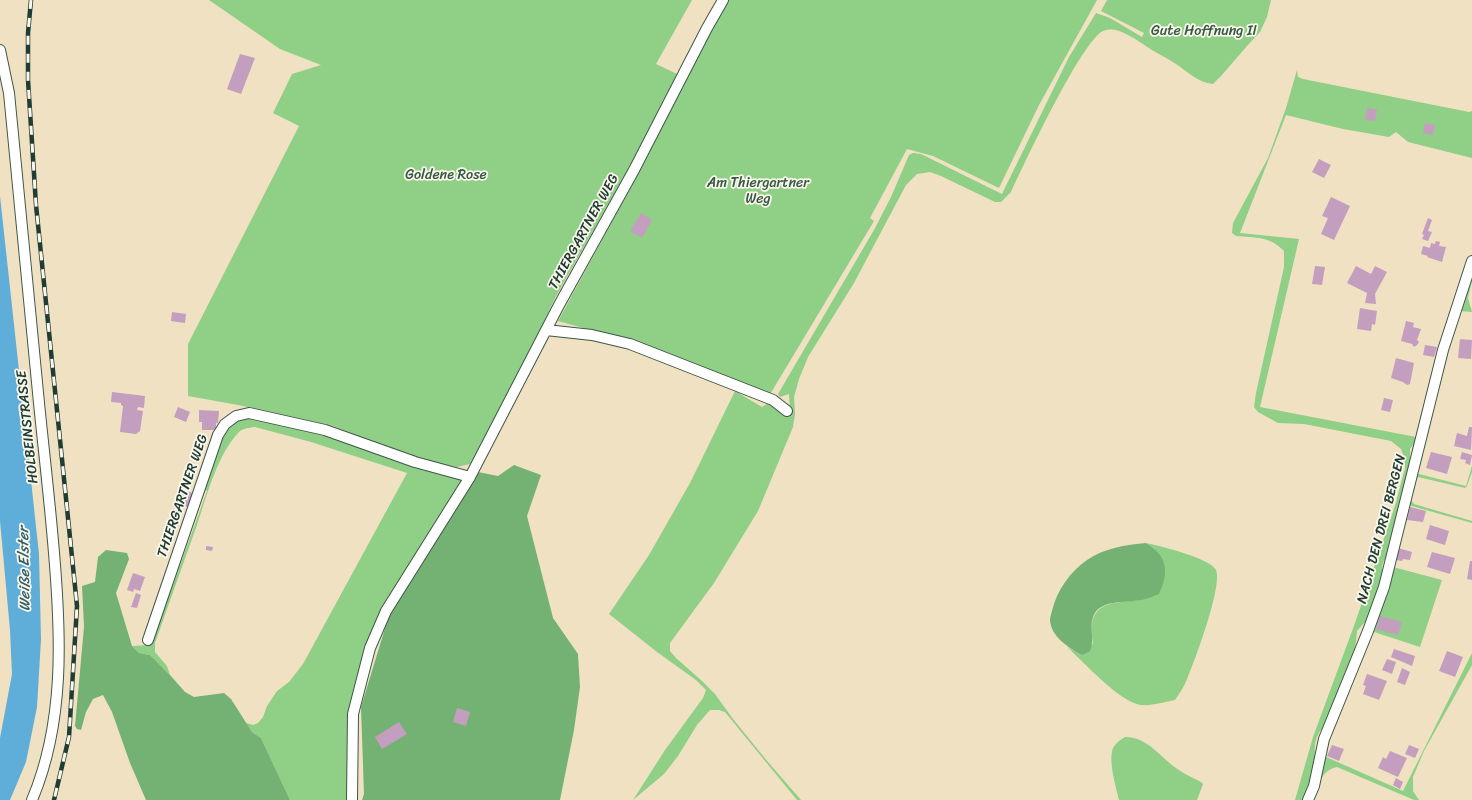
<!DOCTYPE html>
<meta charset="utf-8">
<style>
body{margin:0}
canvas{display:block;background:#f0e1c2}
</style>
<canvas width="1472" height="800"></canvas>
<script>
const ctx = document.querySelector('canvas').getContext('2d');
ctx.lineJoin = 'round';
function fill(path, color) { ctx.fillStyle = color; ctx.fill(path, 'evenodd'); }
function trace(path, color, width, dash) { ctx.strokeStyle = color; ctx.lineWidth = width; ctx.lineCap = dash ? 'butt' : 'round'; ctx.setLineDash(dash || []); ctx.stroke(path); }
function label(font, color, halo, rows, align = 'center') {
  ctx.font = font + ' Sriracha,sans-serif'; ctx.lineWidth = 3.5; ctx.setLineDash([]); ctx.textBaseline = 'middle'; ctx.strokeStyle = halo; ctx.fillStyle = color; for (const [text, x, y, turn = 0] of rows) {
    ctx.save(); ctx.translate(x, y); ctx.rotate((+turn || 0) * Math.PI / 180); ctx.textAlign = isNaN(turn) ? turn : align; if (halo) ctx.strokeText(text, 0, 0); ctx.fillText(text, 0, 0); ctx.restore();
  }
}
const green = new Path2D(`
 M 209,0 L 692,0 L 656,64 L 677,74 L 628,169 L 555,298 L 520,373 L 470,464 L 457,467 L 416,459 L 333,426 L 238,405 L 188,396 L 188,344 L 299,126 L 273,113 L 292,74 L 321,65 L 280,49 Z
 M 729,0 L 1097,0 L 1039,105 L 999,188 L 933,156 L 907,149 L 870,218 L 874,221 L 769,396 L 605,334 L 558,321 L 643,165 L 712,29 Z
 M 1107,0 L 1271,0 L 1267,17 L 1260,32 L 1247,46 L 1221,76 L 1213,84 C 1197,82 1188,72 1176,64 C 1169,59 1160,55 1152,50 C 1144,45 1135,38 1126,34 C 1119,30 1111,28 1103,31 C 1081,42 1024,164 1011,192 L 1001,202 L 995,202 L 941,176 L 930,172 L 917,174 L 906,185 L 854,283 L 808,357 L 799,379 L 794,397 L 795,414 L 793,427 L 758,511 L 714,583 L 670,643 L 670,651 L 676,658 L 702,681 L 715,694 L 733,719 L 768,762 L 801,800 L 797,800 L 725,712 L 719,710 L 710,710 L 697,725 L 678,756 L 664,774 L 633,800 L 665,750 L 703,698 L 706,690 L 696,680 L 657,652 L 609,614 L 649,555 L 690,483 L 735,391 L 762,407 L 768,403 L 790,411 L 789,394 L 780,397 L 778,394 L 874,230 L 891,197 L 909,155 L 913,153 L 921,154 L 1002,194 L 1069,57 L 1096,13 L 1110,18 L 1142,37 L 1144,33 L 1101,11 Z
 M 1297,70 L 1298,77 L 1303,79 L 1469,112 L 1472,111 L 1472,158 L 1408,142 L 1396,132 L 1389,137 L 1343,129 L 1286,115 L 1240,233 L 1299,239 L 1260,407 L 1416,437 L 1422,411 L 1424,413 L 1417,440 L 1410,449 C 1412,485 1397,522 1387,556 C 1382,562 1381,568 1383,575 L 1371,615 L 1357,631 L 1355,651 L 1324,727 C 1310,739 1317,756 1314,772 C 1312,782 1308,791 1305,800 L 1295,800 L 1313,737 L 1355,623 L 1395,506 L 1405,468 L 1404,457 L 1401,449 L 1391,441 L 1304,424 L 1278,423 L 1258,412 L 1254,407 L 1256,393 L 1284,267 L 1284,251 C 1270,236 1256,238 1236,236 L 1232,233 L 1233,223 L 1268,158 L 1286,108 Z
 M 1472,274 L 1472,281 L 1468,298 L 1472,312 L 1460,311 Z
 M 244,418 L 255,418 L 333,437 L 460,478 L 462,482 L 459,489 L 389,596 L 384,608 L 356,692 L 348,800 L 290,800 L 261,738 L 252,732 L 246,723 L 253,725 L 258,723 L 263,717 L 267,706 L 277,691 L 289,682 L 303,664 L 407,473 L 311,442 L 255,427 C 248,428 243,428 238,433 C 217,456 207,495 197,525 C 183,564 169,603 155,643 L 155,652 L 167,666 L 170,675 L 150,655 L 139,653 L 132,646 L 149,645 L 153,640 L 207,491 L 202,489 L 224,431 L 233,423 Z
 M 1472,466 L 1472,472 L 1467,486 L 1465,488 L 1418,477 L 1415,480 L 1415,473 L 1466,486 Z
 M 1411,500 L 1414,504 L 1472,521 L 1472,523 L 1408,505 Z
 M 1146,543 C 1160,546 1210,558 1216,570 C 1223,586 1193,666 1185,684 C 1182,690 1178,695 1175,700 C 1164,702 1152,706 1141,705 C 1119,702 1084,662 1067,647 L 1082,655 L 1093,643 C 1086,602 1109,603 1141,600 L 1155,549 Z
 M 1393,567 L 1442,580 L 1420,647 L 1374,632 Z
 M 1472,653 L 1472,665 L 1424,751 L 1413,777 L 1413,791 L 1419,800 L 1414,800 L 1337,767 C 1320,771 1319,785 1314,800 L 1312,800 L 1324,756 L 1403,791 Z
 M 1125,737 C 1149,737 1161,759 1179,770 C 1186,775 1194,778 1201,782 L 1203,784 L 1197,800 L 1119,800 C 1116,787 1108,761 1113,748 C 1116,743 1120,740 1125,737 Z`);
const forest = new Path2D(`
 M 514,465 L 541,475 L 527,516 L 553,618 L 578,654 L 580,687 L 574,730 L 560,800 L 362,800 L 364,794 L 361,707 L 393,602 L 478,472 L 498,476 Z
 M 1146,543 C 1168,556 1169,573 1159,594 C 1153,596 1147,599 1141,600 C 1126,603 1099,599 1093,617 C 1089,628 1095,639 1090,651 L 1082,655 C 1069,648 1051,637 1050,620 C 1050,618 1051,614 1052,611 C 1057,590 1070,572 1087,560 C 1104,548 1126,545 1146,543 Z
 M 106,550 L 127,553 L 129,559 L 116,593 L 132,646 L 139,653 L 150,655 L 170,675 L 185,692 L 194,697 L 224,693 L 231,699 L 252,732 L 261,738 L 290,800 L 146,800 L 130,763 L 112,712 L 103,695 L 93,699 L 86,712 L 81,730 L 77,729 L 75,726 L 84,627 L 82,586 L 95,582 L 98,557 Z`);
const water = new Path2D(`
 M 0,196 L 39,554 L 41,639 L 37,707 L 26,762 L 10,800 L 0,800 L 0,738 L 12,674 L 10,630 L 0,521 Z`);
const building = new Path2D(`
 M 240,54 L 255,58 L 241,94 L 227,89 Z
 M 1367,108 L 1377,110 L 1375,121 L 1365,120 Z
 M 1425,123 L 1435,125 L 1433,135 L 1423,133 Z
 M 1319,159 L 1331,165 L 1324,178 L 1312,172 Z
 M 1331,197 L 1350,206 L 1334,240 L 1321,234 L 1328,218 L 1322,216 Z
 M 641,213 L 652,220 L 642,238 L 630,231 Z
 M 1428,218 L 1432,220 L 1428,231 L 1432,232 L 1428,241 L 1422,239 L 1424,235 L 1422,234 Z
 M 1436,241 L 1440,242 L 1439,246 L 1446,247 L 1442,262 L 1427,257 L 1428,256 L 1421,254 L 1423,246 L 1430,248 L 1431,243 L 1435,244 Z
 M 1315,266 L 1325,267 L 1322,285 L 1312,284 Z
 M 1356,266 L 1371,274 L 1375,266 L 1387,272 L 1375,294 L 1376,304 L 1365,303 L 1367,293 L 1347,283 Z
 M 1360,308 L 1377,311 L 1375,325 L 1372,324 L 1371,331 L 1357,329 Z
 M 172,312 L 186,314 L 185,323 L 171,321 Z
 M 1406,321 L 1414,323 L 1413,327 L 1421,329 L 1417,340 L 1419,342 L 1417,345 L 1414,347 L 1412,344 L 1401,341 Z
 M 1460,339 L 1472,340 L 1471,359 L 1458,358 Z
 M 1425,345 L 1437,347 L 1434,357 L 1423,355 Z
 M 1396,358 L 1414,363 L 1410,384 L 1407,385 L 1403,382 L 1391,378 Z
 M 112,392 L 145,396 L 144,408 L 138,407 L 137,410 L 143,411 L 140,431 L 136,434 L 120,432 L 123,406 L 121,405 L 121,403 L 111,402 Z
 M 1384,398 L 1393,400 L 1390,412 L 1381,410 Z
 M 178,407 L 190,412 L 186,422 L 174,417 Z
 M 199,410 L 219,411 L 218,423 L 216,423 L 216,430 L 202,430 L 202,422 L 199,422 Z
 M 1469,427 L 1472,427 L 1471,450 L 1454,446 L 1457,433 L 1467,436 Z
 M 1431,452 L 1452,457 L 1447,474 L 1426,468 Z
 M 1462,452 L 1472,455 L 1470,465 L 1465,463 L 1466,460 L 1460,459 Z
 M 183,490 L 193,493 L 189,507 L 179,505 Z
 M 1410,507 L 1426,511 L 1423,522 L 1407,520 Z
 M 1430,525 L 1449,531 L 1445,545 L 1426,539 Z
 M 206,546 L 213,547 L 212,551 L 206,550 Z
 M 1398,548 L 1412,552 L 1410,560 L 1403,559 L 1402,561 L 1396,560 Z
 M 1432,552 L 1455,558 L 1450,574 L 1427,567 Z
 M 1470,561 L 1472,561 L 1472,580 L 1467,579 Z
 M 133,573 L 145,577 L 140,591 L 134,589 L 133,592 L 127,590 Z
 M 136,593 L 141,595 L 137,608 L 131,607 Z
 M 1380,616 L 1402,622 L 1398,635 L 1376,629 Z
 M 1394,649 L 1415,656 L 1412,666 L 1391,657 Z
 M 1447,651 L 1463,657 L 1455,677 L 1439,671 Z
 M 1387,659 L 1396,662 L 1392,674 L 1382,670 Z
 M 1402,668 L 1410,672 L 1405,685 L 1397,682 Z
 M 1367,674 L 1387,681 L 1379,700 L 1363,694 L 1366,686 L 1363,685 Z
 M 457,708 L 470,712 L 466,726 L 453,722 Z
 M 399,722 L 407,734 L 382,749 L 375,737 Z
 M 1332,745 L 1344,749 L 1339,761 L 1327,756 Z
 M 1409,745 L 1419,749 L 1415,758 L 1405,754 Z
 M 1390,751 L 1407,758 L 1398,777 L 1378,768 L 1383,757 L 1386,759 Z
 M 1396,778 L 1403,782 L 1400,789 L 1393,785 Z`);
const minor = new Path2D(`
 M 0,50 L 9,93 C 19,196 29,300 39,403 C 44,453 50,503 54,553 C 61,635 65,722 32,800
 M 546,330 L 592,335 L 630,344 L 773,400 L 787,411
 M 148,640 L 218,435 L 225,424 L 236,416 L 249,413 L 325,430 L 415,462 L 470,477
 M 352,800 L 353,714 L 370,648 L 386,611 L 470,477 L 559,305 L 634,170 L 707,28 L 723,0
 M 1308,800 L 1314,786 L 1324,739 L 1368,631 L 1384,587 L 1443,350 L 1472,261`);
const rail = new Path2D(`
 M 31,0 L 28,33 L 28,80 L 36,205 L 77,606 L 69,737 L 54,800`);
const parkNames = [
 ["Gute Hoffnung II",1204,31],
 ["Goldene Rose",446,175],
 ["Am Thiergartner",758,183],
 ["Weg",758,199]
];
const streetNames = [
 ["THIERGARTNER WEG",584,232,-61],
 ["HOLBEINSTRASSE",28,427,-96],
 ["THIERGARTNER WEG",183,496,-71],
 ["NACH DEN DREI BERGEN",1382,529,-75]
];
const waterNames = [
 ["Weiße Elster",25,569,-91]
];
fill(green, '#8fcf86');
fill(forest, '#73b273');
fill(water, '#5fadd9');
fill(building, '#c49ebf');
trace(minor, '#3e5649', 12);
trace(minor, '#fff', 10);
trace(rail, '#1f3d34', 4.5);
trace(rail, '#fbf7ec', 3, [9]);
label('14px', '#355a44', '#fbf7ec', parkNames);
label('14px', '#1f3d34', '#fbf7ec', streetNames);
label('italic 15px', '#325f66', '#fbf7ec', waterNames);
</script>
